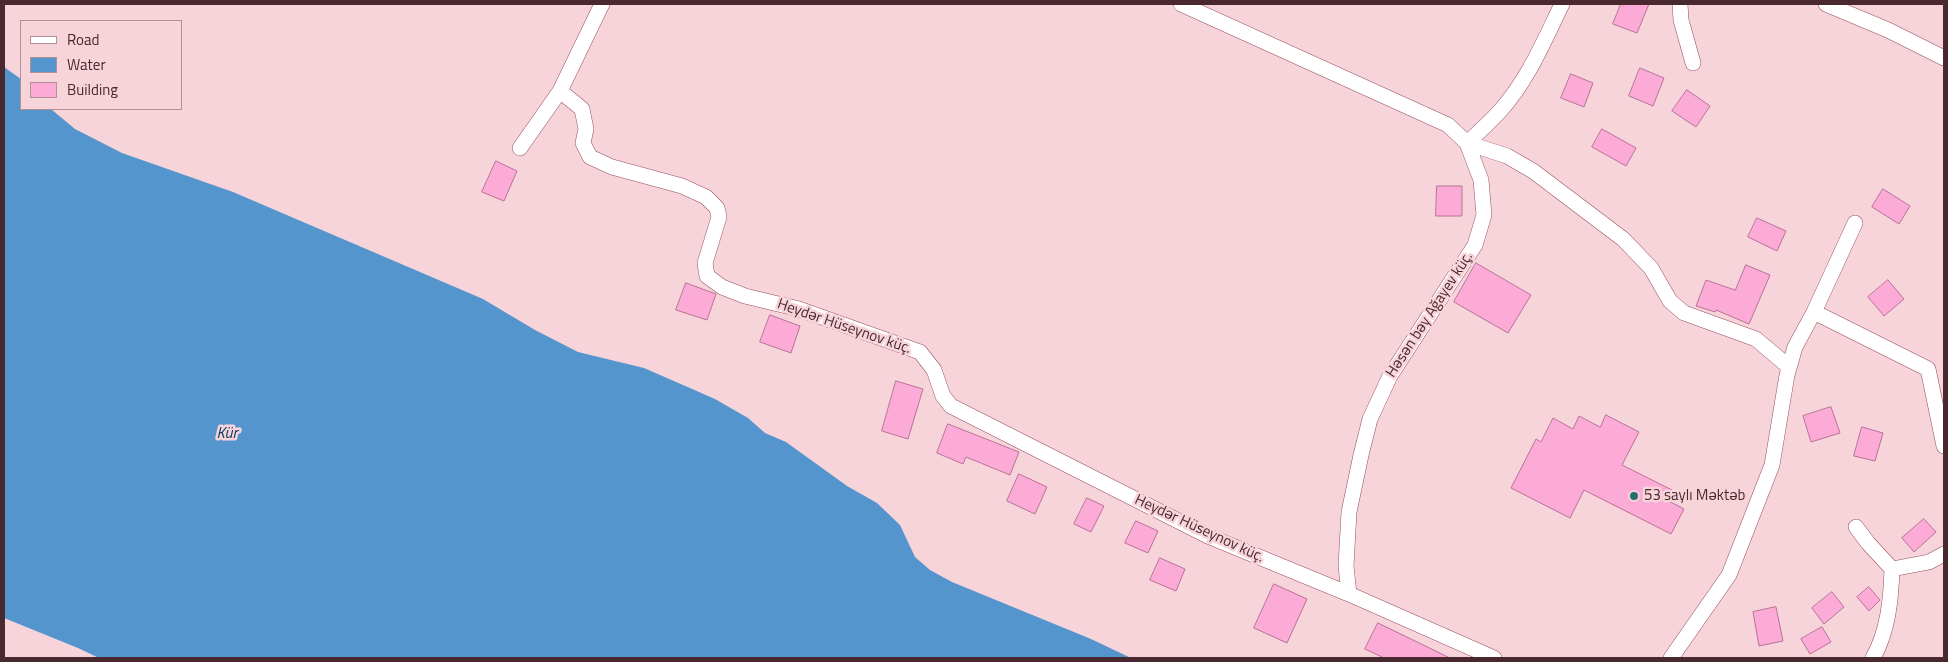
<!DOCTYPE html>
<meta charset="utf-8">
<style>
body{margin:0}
#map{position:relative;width:1948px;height:662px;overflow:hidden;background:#f7d4da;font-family:"Titillium Web",sans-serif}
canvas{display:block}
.frame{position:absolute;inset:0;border:5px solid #49292f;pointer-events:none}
.legend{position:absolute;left:20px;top:20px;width:162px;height:90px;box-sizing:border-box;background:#f7d4da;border:1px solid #b19096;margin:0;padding:6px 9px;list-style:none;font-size:15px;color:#49292f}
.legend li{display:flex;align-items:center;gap:10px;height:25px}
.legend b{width:25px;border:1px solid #b19096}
</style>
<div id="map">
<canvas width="1948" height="662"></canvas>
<div class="frame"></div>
<ul class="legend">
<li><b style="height:6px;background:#fff"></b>Road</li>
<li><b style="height:14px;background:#5595cd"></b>Water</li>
<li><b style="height:14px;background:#fbabd5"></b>Building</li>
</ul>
</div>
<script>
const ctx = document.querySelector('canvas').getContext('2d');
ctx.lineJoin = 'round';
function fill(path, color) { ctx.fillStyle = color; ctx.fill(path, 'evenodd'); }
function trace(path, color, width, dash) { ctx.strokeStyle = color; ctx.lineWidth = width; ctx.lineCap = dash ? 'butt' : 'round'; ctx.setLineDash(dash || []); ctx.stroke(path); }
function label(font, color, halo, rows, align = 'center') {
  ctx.font = font + ' "Titillium Web",sans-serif'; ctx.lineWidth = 5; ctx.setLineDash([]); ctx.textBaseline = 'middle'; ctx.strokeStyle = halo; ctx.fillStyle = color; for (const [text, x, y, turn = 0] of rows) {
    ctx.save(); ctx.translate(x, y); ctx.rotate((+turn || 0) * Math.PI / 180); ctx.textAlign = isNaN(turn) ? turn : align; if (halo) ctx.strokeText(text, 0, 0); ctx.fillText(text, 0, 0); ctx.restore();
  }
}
const water = new Path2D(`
 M 4,67 L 21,79 L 21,109 L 51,109 L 75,129 L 122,153 L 233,192 L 483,299 L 535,330 L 578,352 L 644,368 L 715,399 L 748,418 L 765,433 L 786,442 L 847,486 L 877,503 L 900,525 L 915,557 L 930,570 L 952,582 L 1091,639 L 1131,658 L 99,658 L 78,648 L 4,618 Z`);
const building = new Path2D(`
 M 1621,4 L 1649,4 L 1637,33 L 1613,24 Z
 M 1640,68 L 1664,78 L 1653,106 L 1629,96 Z
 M 1571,74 L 1593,83 L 1584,107 L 1561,98 Z
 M 1687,90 L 1710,106 L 1696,127 L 1672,111 Z
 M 1602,129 L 1636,148 L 1626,166 L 1592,147 Z
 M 496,161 L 517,171 L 504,201 L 482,192 Z
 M 1437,186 L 1462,186 L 1462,216 L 1436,216 Z
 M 1883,189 L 1910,206 L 1899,224 L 1872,207 Z
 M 1757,218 L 1786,231 L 1777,251 L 1748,237 Z
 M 1476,263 L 1531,295 L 1508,333 L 1454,302 Z
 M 1746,265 L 1770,275 L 1749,324 L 1716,310 L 1715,312 L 1696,306 L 1706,280 L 1735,290 Z
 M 1888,280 L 1904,299 L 1884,316 L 1868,297 Z
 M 686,283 L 716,294 L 707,320 L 676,310 Z
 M 770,315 L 800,326 L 791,353 L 760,342 Z
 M 896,381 L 923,389 L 908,439 L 882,431 Z
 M 1831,407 L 1840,433 L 1811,442 L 1803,416 Z
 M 1606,415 L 1639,432 L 1622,465 L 1672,490 L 1667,500 L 1684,509 L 1671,534 L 1584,490 L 1570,518 L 1511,488 L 1536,439 L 1541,442 L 1553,418 L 1573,429 L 1579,416 L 1600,427 Z
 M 948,424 L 1019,452 L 1010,475 L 966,457 L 963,464 L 937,453 Z
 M 1862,427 L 1883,433 L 1875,461 L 1854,456 Z
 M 1019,474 L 1047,487 L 1035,514 L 1007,501 Z
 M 1087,498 L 1104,506 L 1091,532 L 1074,524 Z
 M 1924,519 L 1936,532 L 1914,552 L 1902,538 Z
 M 1136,521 L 1158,531 L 1148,553 L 1125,543 Z
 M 1160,558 L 1185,569 L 1176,591 L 1150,580 Z
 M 1274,584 L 1307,599 L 1287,643 L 1254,628 Z
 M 1869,587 L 1880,600 L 1869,611 L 1857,597 Z
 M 1832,592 L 1844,607 L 1824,624 L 1812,608 Z
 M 1776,607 L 1783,641 L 1759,646 L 1753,612 Z
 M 1378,623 L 1450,658 L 1384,658 L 1365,649 Z
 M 1822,627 L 1831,642 L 1810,654 L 1801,639 Z`);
const street = new Path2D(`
 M 602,4 L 560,91 L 582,109 L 586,129 L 583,143 L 590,157 L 612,167 L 682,186 L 706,197 L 717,208 L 719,217 L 705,263 L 707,276 L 722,287 L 745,296 L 799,309 L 920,352 L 934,370 L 943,396 L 951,406 L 1208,536 L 1349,594 L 1494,658
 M 1181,4 L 1448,125 L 1467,143 L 1481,180 L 1484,215 L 1475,245 L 1390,376 L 1370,419 L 1361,455 L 1349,512 L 1346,566 L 1349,594
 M 1562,4 C 1544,41 1528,80 1500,111 C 1490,122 1478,133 1467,143 L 1507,156 L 1533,171 L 1623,239 L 1651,268 L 1670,301 L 1684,313 L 1756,339 L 1789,367
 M 1680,4 L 1681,20 L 1693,63
 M 1826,4 L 1888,30 L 1944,58
 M 520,148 L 560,91
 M 1814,312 L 1928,369 L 1944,446
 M 1856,527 L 1868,543 L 1892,569
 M 1671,658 L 1729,575 L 1772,465 L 1787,375 L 1795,347 L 1814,312 L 1855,223
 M 1873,658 C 1888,631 1891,600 1892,569 L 1929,562 L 1944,554`);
const markers = [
 [1634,496,5,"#27706a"]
];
const streetNames = [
 ["Həsən bəy Ağayev küç.",1430,315,-57],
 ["Heydər Hüseynov küç.",844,327,19],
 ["Heydər Hüseynov küç.",1199,529,25]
];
const poiNames = [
 ["53 saylı Məktəb",1644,496]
];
const waterNames = [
 ["Kür",227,434]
];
fill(water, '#5595cd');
fill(building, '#fbabd5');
trace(building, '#b77297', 1);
trace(street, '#974e5f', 16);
trace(street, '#fff', 15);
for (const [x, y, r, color] of markers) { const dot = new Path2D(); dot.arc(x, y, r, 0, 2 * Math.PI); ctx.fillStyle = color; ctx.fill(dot); trace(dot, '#f7d4da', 2); }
label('15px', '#49292f', '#f7d4da', streetNames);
label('15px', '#49292f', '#f7d4da', poiNames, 'left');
label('italic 16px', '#0f4065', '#f7d4da', waterNames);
</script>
